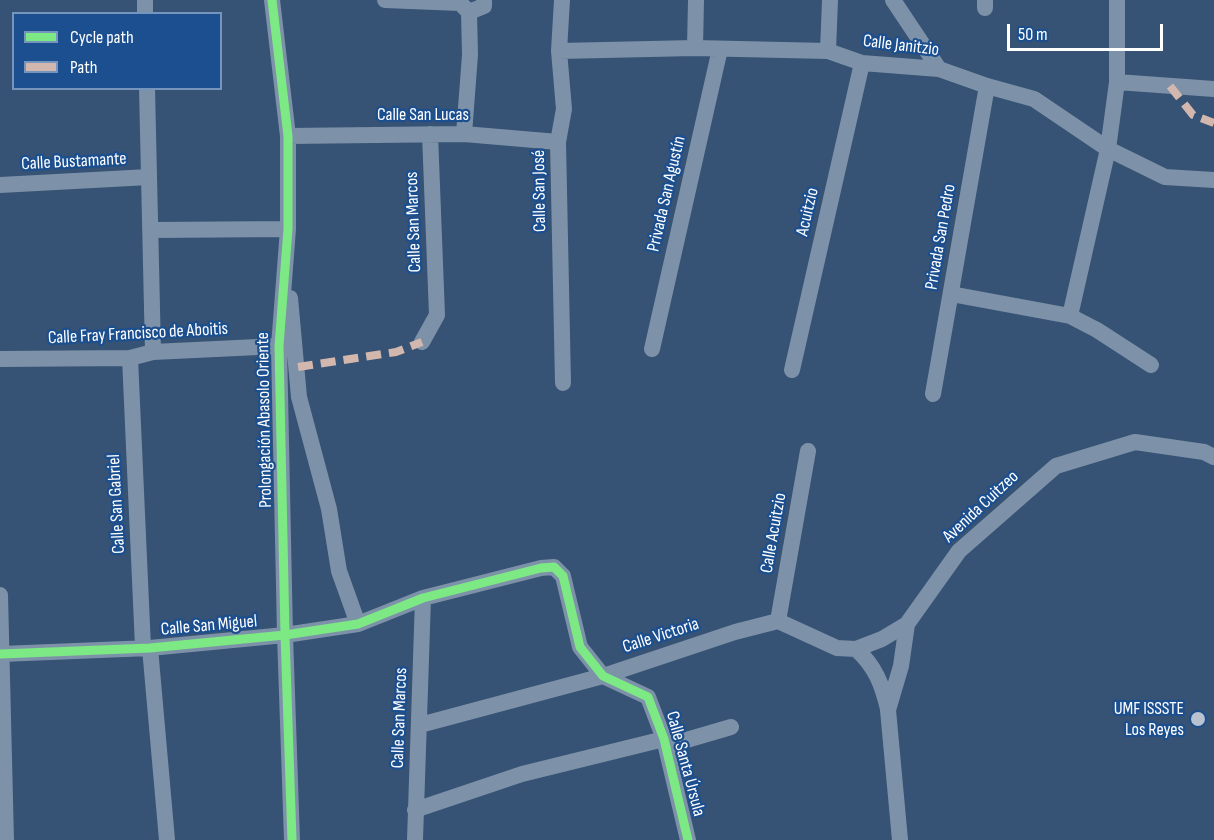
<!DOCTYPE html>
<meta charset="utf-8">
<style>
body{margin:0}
#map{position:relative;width:1214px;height:840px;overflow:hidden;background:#365274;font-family:"Sofia Sans Condensed",sans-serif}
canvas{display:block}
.legend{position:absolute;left:12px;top:12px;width:210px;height:78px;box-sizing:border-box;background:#1b4f8f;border:2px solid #7695bc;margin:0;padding:8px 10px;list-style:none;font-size:18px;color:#fff}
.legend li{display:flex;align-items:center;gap:12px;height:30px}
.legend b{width:30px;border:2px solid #7695bc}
.scale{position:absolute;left:1007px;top:24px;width:156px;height:27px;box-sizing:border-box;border:3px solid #fff;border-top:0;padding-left:8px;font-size:18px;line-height:21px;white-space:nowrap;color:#fff;-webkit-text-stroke:4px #1b4f8f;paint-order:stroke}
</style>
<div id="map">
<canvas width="1214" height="840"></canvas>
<ul class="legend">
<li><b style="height:8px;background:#7ce984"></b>Cycle path</li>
<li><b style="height:8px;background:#d1b7ad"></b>Path</li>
</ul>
<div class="scale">50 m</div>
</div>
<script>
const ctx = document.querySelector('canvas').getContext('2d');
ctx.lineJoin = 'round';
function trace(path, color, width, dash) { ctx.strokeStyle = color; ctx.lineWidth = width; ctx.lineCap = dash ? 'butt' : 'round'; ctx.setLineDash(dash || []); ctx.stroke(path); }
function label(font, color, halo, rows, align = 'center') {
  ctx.font = font + ' "Sofia Sans Condensed",sans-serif'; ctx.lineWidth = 4.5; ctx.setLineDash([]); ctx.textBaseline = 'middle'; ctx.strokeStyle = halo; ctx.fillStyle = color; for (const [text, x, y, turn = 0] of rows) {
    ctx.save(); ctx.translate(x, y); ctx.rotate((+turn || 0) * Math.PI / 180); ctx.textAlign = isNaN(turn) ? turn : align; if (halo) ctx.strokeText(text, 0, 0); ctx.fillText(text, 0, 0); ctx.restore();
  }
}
const minor = new Path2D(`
 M 145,0 L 145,14
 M 272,0 L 288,136 L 288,229 L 279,346 L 285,635 L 292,840
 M 385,0 L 460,3 L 469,12 L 484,6 L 484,0
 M 562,0 L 559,51 L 564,109 L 558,142 L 563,383
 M 893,0 L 939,69
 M 985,0 L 985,8
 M 695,48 L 696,0
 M 559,51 L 695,48 L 828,51 L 862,63 L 939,69 L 987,86 L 1034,99 L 1108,149 L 1165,177 L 1214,180
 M 828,51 L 830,0
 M 1117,82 L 1214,89
 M 147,88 L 153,352
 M 464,134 L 470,55 L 469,12
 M 288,136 L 464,134 L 558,142
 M 0,185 L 149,177
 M 151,230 L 288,229
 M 951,294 L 1070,316 L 1097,330 L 1151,365
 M 290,298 L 299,397 L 329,509 L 339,571 L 358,624
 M 1070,316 L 1108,149 L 1117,82 L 1117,0
 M 422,342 L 437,315 L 430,134
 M 652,349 L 720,49
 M 130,358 L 143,647
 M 0,359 L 130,358 L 153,352 L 279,346
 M 792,370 L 862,63
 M 933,394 L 987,86
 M 0,595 L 6,840
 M 778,621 L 808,451
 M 150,648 L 167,840
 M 856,649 C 875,666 882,684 888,709
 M 1,654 L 150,648 L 285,635 L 358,624 L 423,598 L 541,568 L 554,567 L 563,576 L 580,647 L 603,676 L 648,697 L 664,739 L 688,840
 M 420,725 L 603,676 L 735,632 L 778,621 L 837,648 L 856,649 L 882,639 L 907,624
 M 666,746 L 731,727
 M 415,810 L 522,774 L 664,739
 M 415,840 L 423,598
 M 900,840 L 888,710 L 901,666 L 907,624 L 959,551 L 1056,466 L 1135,442 L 1204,452 L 1214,457`);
const quiet = new Path2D(`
 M 1170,86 L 1193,115 L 1214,123
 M 298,367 L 396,352 L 422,342`);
const cycleway = new Path2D(`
 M 272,0 L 288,136 L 288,229 L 279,346 L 285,635 L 292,840
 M 1,654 L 150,648 L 285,635 L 358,624 L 423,598 L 541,568 L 554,567 L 563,576 L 580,647 L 603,676 L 648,697 L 664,739 L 688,840`);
const markers = [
 [1198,719,8,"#b9c2ce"]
];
const streetNames = [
 ["Calle Janitzio",901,46,7],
 ["Calle San Lucas",423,115],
 ["Calle Bustamante",74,162,-3],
 ["Calle San José",540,191,-91],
 ["Privada San Agustín",667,194,-77],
 ["Acuitzio",808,212,-77],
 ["Calle San Marcos",414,222,-92],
 ["Privada San Pedro",941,237,-80],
 ["Calle Fray Francisco de Aboitis",138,334,-3],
 ["Prolongación Abasolo Oriente",265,420,-91],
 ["Calle San Gabriel",117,504,-93],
 ["Avenida Cuitzeo",981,507,-43],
 ["Calle Acuitzio",774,533,-80],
 ["Calle San Miguel",209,626,-5],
 ["Calle Victoria",661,636,-18],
 ["Calle San Marcos",400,718,-88],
 ["Calle Santa Úrsula",685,764,75]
];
const poiNames = [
 ["UMF ISSSTE",1184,709],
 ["Los Reyes",1184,730]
];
trace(minor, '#7d92a8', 16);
trace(quiet, '#d1b7ad', 8, [15, 8]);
trace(cycleway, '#7ce984', 9);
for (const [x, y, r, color] of markers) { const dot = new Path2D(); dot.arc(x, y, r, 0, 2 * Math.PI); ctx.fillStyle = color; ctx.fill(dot); trace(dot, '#1b4f8f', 2); }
label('18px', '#fff', '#1b4f8f', streetNames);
label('18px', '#fff', '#1b4f8f', poiNames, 'right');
</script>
